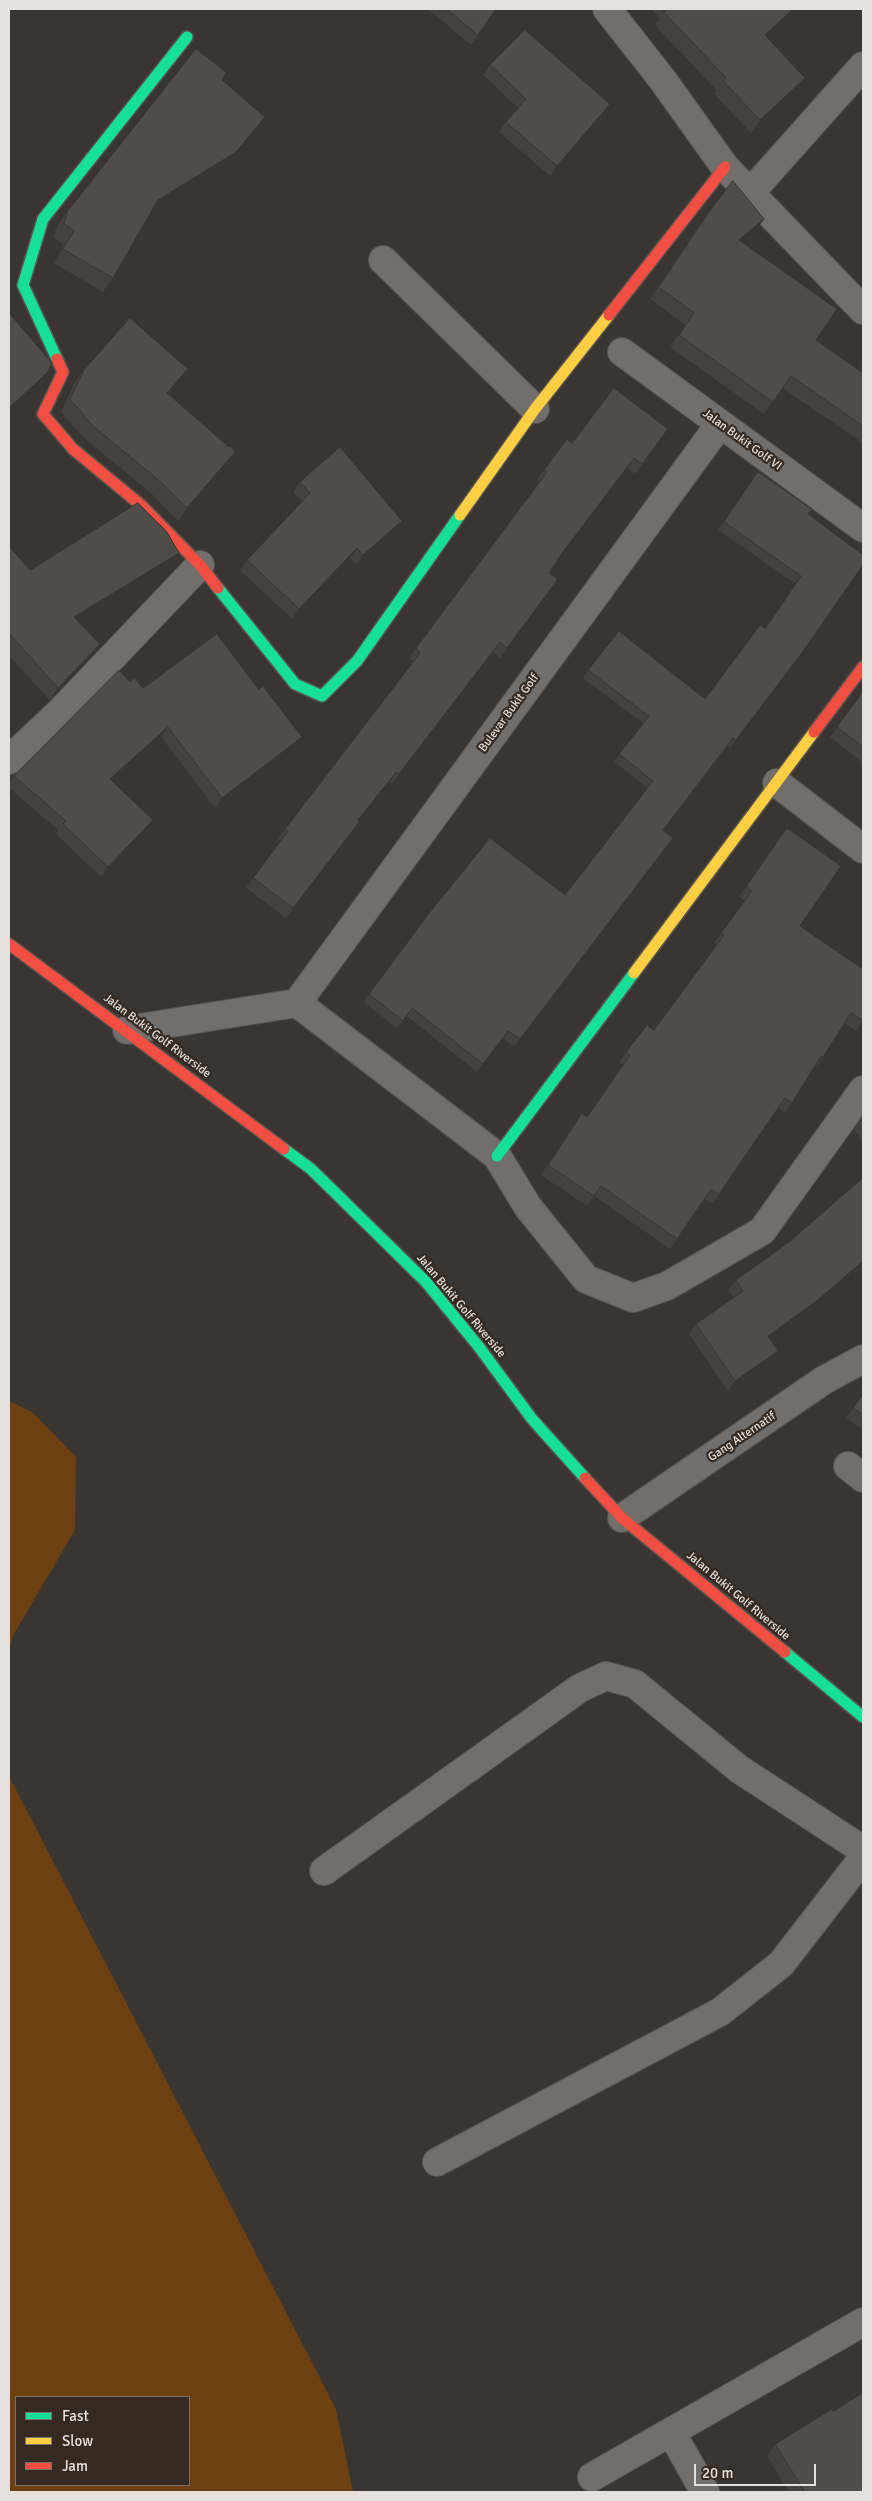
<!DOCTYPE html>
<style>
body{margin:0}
#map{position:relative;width:872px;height:2501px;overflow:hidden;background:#3a3530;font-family:Signika,sans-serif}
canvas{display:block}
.frame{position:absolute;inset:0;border:10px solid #e6dfda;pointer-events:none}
.legend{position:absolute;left:15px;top:2396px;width:175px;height:90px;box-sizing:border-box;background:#342a22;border:1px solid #7b726c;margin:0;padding:6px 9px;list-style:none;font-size:15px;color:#e6dfda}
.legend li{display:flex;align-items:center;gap:10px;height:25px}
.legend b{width:25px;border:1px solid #7b726c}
.scale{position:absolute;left:694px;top:2464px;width:122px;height:22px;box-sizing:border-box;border:2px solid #e6dfda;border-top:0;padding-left:6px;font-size:15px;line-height:18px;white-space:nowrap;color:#e6dfda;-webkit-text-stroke:4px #342a22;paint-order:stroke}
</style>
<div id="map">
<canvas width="872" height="2501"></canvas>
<div class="frame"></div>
<ul class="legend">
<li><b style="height:6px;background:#16e098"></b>Fast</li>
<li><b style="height:6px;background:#ffcf43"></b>Slow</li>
<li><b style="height:6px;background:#f24e42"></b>Jam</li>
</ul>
<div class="scale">20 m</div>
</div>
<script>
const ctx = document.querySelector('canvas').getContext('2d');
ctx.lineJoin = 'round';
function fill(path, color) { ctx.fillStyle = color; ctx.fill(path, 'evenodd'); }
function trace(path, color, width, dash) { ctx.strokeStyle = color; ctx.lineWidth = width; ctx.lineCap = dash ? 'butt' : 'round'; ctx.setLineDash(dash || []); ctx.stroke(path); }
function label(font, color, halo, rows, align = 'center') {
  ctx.font = font + ' Signika,sans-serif'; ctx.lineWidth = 4.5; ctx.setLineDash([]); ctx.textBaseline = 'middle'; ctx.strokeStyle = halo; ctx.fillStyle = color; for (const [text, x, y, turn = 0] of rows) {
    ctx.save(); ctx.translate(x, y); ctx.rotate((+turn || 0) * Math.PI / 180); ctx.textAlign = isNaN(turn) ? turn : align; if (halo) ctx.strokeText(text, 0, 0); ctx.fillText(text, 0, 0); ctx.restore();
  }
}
const green = new Path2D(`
 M 9,1401 L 32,1412 L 76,1457 L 75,1530 L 14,1634 L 9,1649 Z
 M 9,1776 L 336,2409 L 353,2492 L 9,2492 ZM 16,2397 L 189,2397 L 189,2485 L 16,2485 Z`);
const street = new Path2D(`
 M 607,9 L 662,79 L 725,167 L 863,310
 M 750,193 L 863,66
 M 383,260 L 535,409
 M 622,352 L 863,528
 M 9,760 L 59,713 L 200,565
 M 777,783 L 863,849
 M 297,1003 L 720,424
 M 127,1030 L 297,1003 L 497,1156 L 528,1207 L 586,1279 L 633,1298 L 667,1286 L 762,1231 L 863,1090
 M 848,1466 L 863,1478
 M 622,1518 L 824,1380 L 863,1359
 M 324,1871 L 580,1688 L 606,1676 L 635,1684 L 739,1769 L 863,1850
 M 437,2162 L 720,2012 L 781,1964 L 863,1858
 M 671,2432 L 705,2492
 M 592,2477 L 863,2322`);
const fast = new Path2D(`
 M 57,359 L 23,285 L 43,219 L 187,37
 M 218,588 L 295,684 L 322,696 L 357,661 L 460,515
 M 284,1149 L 311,1169 L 426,1282 L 479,1347 L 532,1419 L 585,1478
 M 497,1156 L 634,973
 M 785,1652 L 863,1717`);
const slow = new Path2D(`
 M 460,515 L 535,409 L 609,315
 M 634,973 L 814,732`);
const jam = new Path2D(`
 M 609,315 L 725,167
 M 57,359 L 63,372 L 43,414 L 73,449 L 142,506 L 200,565 L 218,588
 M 814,732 L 863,667
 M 9,944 L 284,1149
 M 585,1478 L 622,1518 L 785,1652`);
const wall = new Path2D(`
 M 428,9 L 496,9 L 471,45 Z
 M 651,9 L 798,9 L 767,38 L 805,78 L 796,92 L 751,133 L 714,94 L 717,91 L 655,25 L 660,18 Z
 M 490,65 L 610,104 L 603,114 L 550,176 L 499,132 L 506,122 L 518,108 L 483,75 Z
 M 222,80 L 265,117 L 255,131 L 226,166 L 151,213 L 113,278 L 103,292 L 54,263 L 64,245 L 54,237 L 57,226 L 67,212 Z
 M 764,219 L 756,230 L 742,242 L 816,340 L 863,373 L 863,443 L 782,388 L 764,414 L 670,347 L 686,325 L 650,299 L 702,221 Z
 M 84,370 L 179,382 L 168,394 L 235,452 L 227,464 L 178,521 L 152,494 L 84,438 L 61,412 L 75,382 Z
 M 661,439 L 635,474 L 627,468 L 557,560 L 549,573 L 558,579 L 500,658 L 493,652 L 392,784 L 389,782 L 358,820 L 360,821 L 353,831 L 286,918 L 246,888 L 280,841 L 278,839 L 285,829 L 413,662 L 409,658 L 539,482 L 537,480 L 544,470 L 572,443 Z
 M 758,472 L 808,514 L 799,657 L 730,748 L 728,746 L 663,830 L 667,846 L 514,1047 L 503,1038 L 477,1072 L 407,1016 L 397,1028 L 363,1002 L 430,912 L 565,895 L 648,788 L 614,762 L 643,723 L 583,678 L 588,670 L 705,699 L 765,629 L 796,584 L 718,530 Z
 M 300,482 L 402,521 L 395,531 L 356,565 L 350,558 L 292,619 L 240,570 L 247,560 L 302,502 L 293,492 Z
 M 9,546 L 30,570 L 179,553 L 170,566 L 78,622 L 100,644 L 91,657 L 50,700 L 9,656 Z
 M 130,682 L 143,688 L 302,737 L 295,747 L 215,808 L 161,737 L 112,781 L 146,830 L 101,877 L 56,834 L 58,830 L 9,788 L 9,783 L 14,776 Z
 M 863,692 L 863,763 L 830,737 Z
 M 787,828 L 800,926 L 863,1020 L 856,1031 L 845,1023 L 816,1067 L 814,1066 L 792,1103 L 785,1113 L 778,1108 L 712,1204 L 705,1199 L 670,1249 L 594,1196 L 587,1206 L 541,1175 L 575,1123 L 587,1117 L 623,1065 L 619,1062 L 626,1052 L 654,1030 L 717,945 L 714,943 L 745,901 L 739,897 Z
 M 863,1116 L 863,1140 L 854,1130 Z
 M 863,1178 L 863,1265 L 811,1310 L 770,1339 L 778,1351 L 771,1361 L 728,1391 L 689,1334 L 696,1324 L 734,1298 L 728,1290 L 736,1280 L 789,1242 Z
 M 863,1395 L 863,1430 L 846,1418 Z
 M 833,2411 L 863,2492 L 789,2492 L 767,2456 L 775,2444 Z`);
const shadedWall = new Path2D(`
 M 793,9 L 798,9 L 756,48 L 765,35 Z
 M 805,78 L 796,92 L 751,133 L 760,120 Z
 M 610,104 L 603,114 L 550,176 L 557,166 Z
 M 265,117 L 255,131 L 226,166 L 149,214 L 158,200 Z
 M 764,219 L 756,230 L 731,251 L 739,240 Z
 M 188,369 L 179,382 L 158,405 L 167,393 Z
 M 47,373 L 40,383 L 9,412 L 9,408 Z
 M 235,452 L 227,464 L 178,521 L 187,508 Z
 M 402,521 L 395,531 L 356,565 L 363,555 Z
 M 357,548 L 350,558 L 292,619 L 299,609 Z
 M 179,553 L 170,566 L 65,630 L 74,617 Z
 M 500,642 L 493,652 L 392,784 L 399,774 Z
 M 100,644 L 91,657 L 50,700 L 58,688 Z
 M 168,727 L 161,737 L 103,789 L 110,779 Z
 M 302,737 L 295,747 L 215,808 L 222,798 Z
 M 396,772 L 389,782 L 351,830 L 358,820 Z
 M 153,820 L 146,830 L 101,877 L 108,867 Z
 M 360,821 L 353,831 L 286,918 L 293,908 Z
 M 863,1261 L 863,1265 L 811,1310 L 761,1346 L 768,1336 Z
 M 778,1351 L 771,1361 L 728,1391 L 735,1381 Z`);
const building = new Path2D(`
 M 447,9 L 496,9 L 478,35 Z
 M 668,9 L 793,9 L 765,35 L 805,78 L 760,120 L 723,81 L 726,78 L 664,12 Z
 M 525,30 L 610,104 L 557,166 L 506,122 L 526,99 L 490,65 Z
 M 196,49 L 226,72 L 222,80 L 265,117 L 236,152 L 158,200 L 113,278 L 63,249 L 74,231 L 64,223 L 67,212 Z
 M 733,181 L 764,219 L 739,240 L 837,309 L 816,340 L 863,373 L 863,426 L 791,376 L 773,402 L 679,335 L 694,313 L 659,287 L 711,209 Z
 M 9,313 L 52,363 L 47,373 L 9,408 Z
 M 130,318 L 188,369 L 167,393 L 229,447 L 231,446 L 235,452 L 187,508 L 161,482 L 93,426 L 70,399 L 84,370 Z
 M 614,388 L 668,429 L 642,464 L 634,458 L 560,556 L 549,573 L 558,579 L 507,648 L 500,642 L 399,774 L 396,772 L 358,820 L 360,821 L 293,908 L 253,878 L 288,831 L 285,829 L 420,653 L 416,648 L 547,472 L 544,470 L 567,439 L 572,443 Z
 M 340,447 L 402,521 L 363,555 L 357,548 L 299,609 L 247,560 L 310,493 L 300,482 Z
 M 758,472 L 812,509 L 808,514 L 863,555 L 863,565 L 804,650 L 736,740 L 733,738 L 663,830 L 673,838 L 520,1039 L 508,1031 L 483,1064 L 412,1008 L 403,1021 L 369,994 L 430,912 L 490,838 L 565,895 L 653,781 L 619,754 L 649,716 L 588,670 L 619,631 L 705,699 L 760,625 L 765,629 L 801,576 L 724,522 Z
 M 138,503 L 167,532 L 179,553 L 74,617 L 100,644 L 58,688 L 9,633 L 9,546 L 30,570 Z
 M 217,634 L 259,690 L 263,686 L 302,737 L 222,798 L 168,727 L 110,779 L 153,820 L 108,867 L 63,824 L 66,821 L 14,776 L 119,670 L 130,682 L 134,678 L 143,688 Z
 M 863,692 L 863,747 L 837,727 Z
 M 787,828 L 841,866 L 800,926 L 863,969 L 863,1021 L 851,1013 L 823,1057 L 821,1056 L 792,1103 L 785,1098 L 719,1194 L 711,1189 L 677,1239 L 601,1186 L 594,1196 L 548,1165 L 582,1113 L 587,1117 L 630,1055 L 626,1052 L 647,1025 L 654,1030 L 724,935 L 721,933 L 752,891 L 746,887 Z
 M 863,1116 L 863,1123 L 861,1120 Z
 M 863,1178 L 863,1261 L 818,1300 L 768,1336 L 778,1351 L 735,1381 L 696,1324 L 743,1291 L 736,1280 L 789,1242 Z
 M 863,1395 L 863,1415 L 853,1408 Z
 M 863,2393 L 863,2492 L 805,2492 L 775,2444 L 832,2409 L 833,2411 Z`);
const streetNames = [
 ["Jalan Bukit Golf VI",742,440,36],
 ["Bulevar Bukit Golf",509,713,-54],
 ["Jalan Bukit Golf Riverside",157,1036,37],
 ["Jalan Bukit Golf Riverside",461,1306,50],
 ["Gang Alternatif",742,1437,-34],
 ["Jalan Bukit Golf Riverside",738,1596,40]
];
fill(green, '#6d4012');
trace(street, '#585350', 30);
trace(fast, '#585350', 14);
trace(slow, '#585350', 14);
trace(jam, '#585350', 14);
trace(street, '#716e6b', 28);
trace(fast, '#16e098', 11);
trace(slow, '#ffcf43', 11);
trace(jam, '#f24e42', 11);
fill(wall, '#45413e');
fill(shadedWall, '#383532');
fill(building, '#504c48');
trace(building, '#383532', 1);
label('12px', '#e6dfda', '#342a22', streetNames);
</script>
